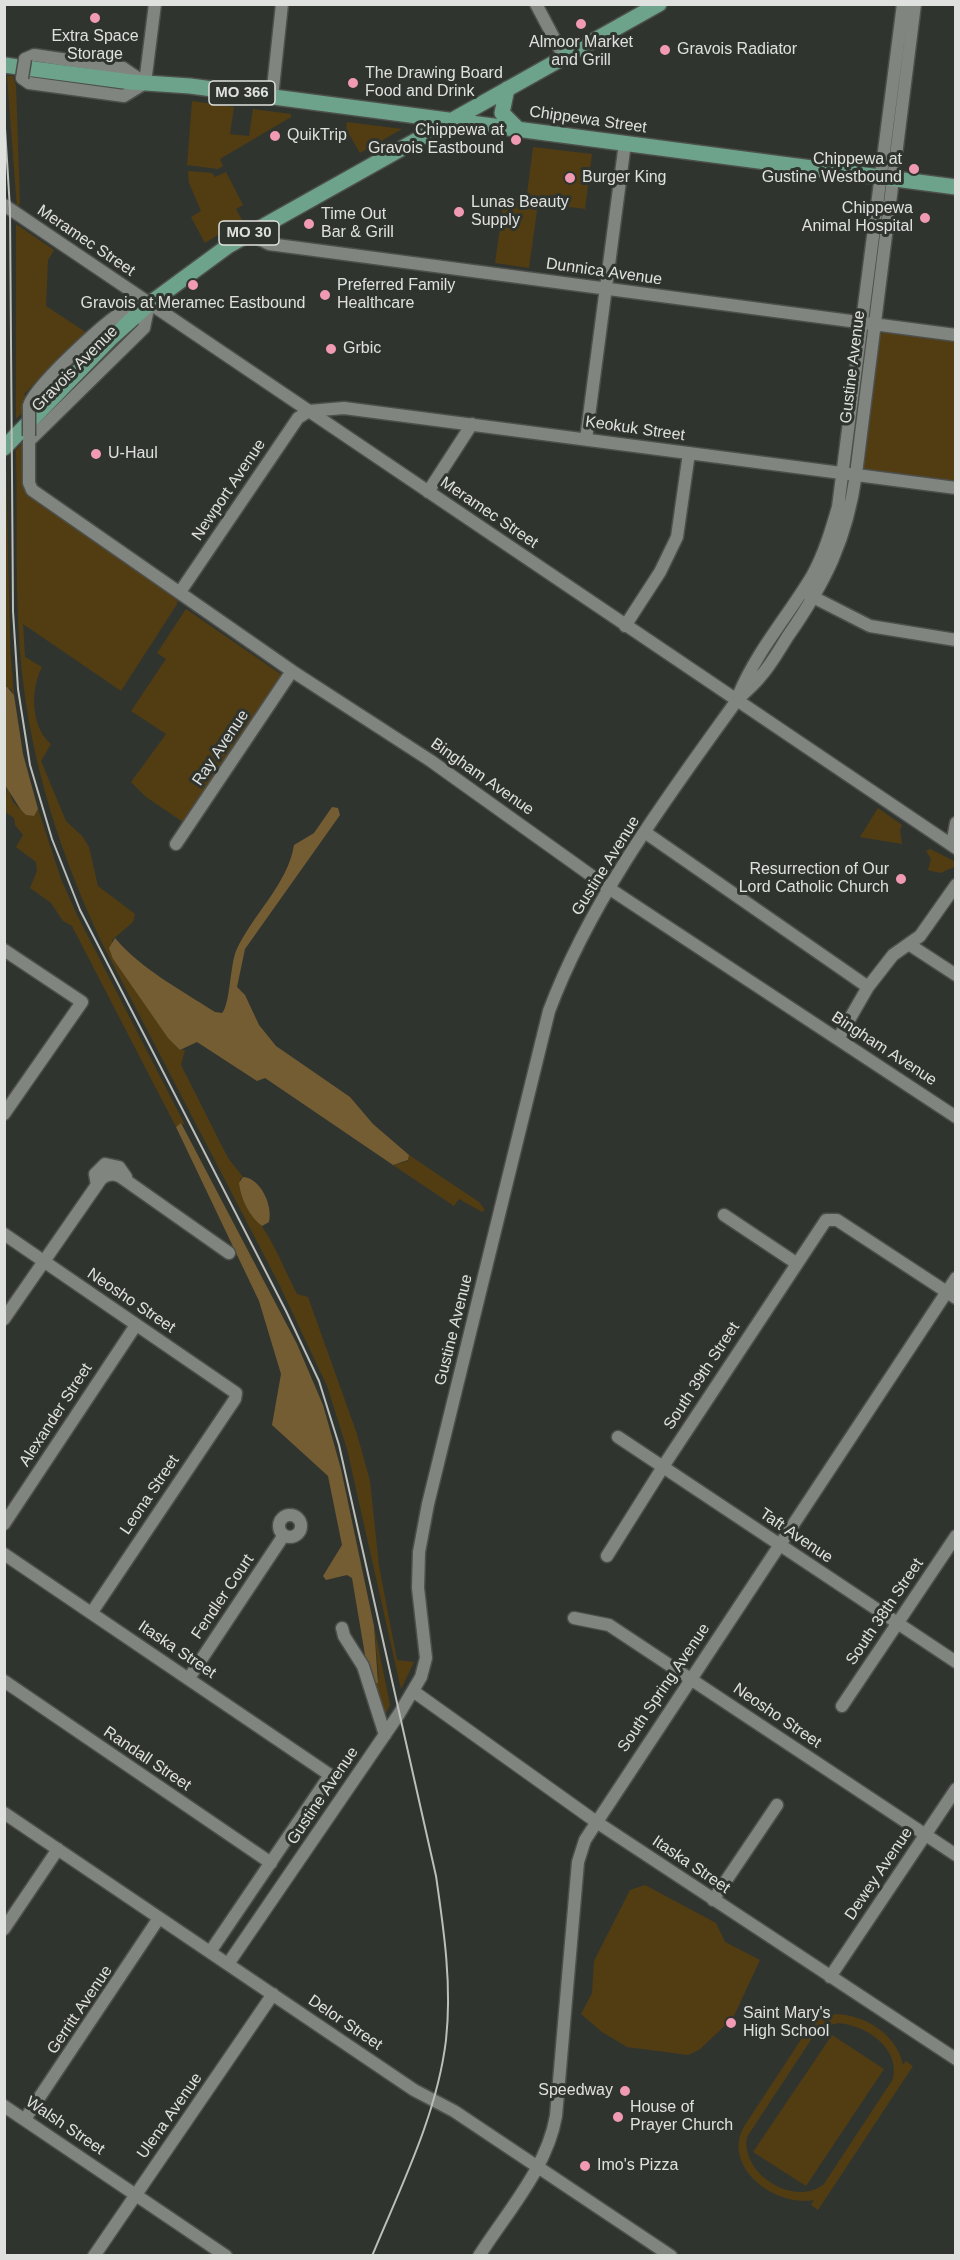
<!DOCTYPE html>
<style>
body{margin:0}
#map{position:relative;width:960px;height:2260px;overflow:hidden;background:#30342f;font-family:Helvetica,sans-serif}
canvas{display:block}
.frame{position:absolute;inset:0;border:6px solid #dfe1de;pointer-events:none}
</style>
<div id="map">
<canvas width="960" height="2260"></canvas>
<div class="frame"></div>
</div>
<script>
const ctx = document.querySelector('canvas').getContext('2d');
ctx.lineJoin = 'round';
function fill(path, color) { ctx.fillStyle = color; ctx.fill(path, 'evenodd'); }
function trace(path, color, width, dash) { ctx.strokeStyle = color; ctx.lineWidth = width; ctx.lineCap = dash ? 'butt' : 'round'; ctx.setLineDash(dash || []); ctx.stroke(path); }
function label(font, color, halo, rows, align = 'center') {
  ctx.font = font + ' Helvetica,sans-serif'; ctx.lineWidth = 6; ctx.setLineDash([]); ctx.textBaseline = 'middle'; ctx.strokeStyle = halo; ctx.fillStyle = color; for (const [text, x, y, turn = 0] of rows) {
    ctx.save(); ctx.translate(x, y); ctx.rotate((+turn || 0) * Math.PI / 180); ctx.textAlign = isNaN(turn) ? turn : align; if (halo) ctx.strokeText(text, 0, 0); ctx.fillText(text, 0, 0); ctx.restore();
  }
}
const green = new Path2D(`
 M 7,76 L 13,76 L 16,86 L 20,203 L 17,208 Z
 M 192,101 L 234,107 L 230,134 L 249,136 L 253,109 L 291,114 L 291,117 L 220,159 L 223,166 L 218,169 L 187,165 Z
 M 347,122 L 402,129 L 360,153 L 346,129 Z
 M 533,147 L 592,154 L 585,209 L 538,203 L 529,268 L 495,263 L 504,199 L 526,202 Z
 M 188,171 L 212,173 L 215,177 L 226,172 L 243,205 L 236,209 L 242,220 L 205,243 L 191,217 L 201,211 L 189,183 Z
 M 16,224 L 54,250 L 48,260 L 46,306 L 87,333 L 24,394 L 26,397 L 22,413 L 16,419 Z
 M 885,332 L 955,341 L 955,482 L 867,470 L 863,467 L 879,335 Z
 M 22,443 L 23,485 L 31,498 L 178,598 L 177,604 L 121,691 L 23,624 L 25,657 L 42,667 C 30,689 31,728 51,744 L 41,761 L 66,821 L 82,836 L 89,847 L 98,886 L 135,914 L 133,922 L 112,940 L 113,959 L 168,1038 L 180,1050 L 185,1050 L 181,1065 L 228,1158 L 243,1177 L 240,1179 C 240,1200 251,1211 263,1228 C 276,1247 286,1273 297,1294 L 308,1297 L 357,1434 L 370,1481 L 379,1566 L 397,1660 L 414,1662 L 401,1689 L 347,1449 L 327,1386 L 280,1286 L 101,941 C 61,855 32,767 22,672 C 14,599 18,524 16,450 Z
 M 6,461 L 10,646 L 14,695 L 11,689 L 4,688 Z
 M 186,609 L 282,675 L 183,822 L 146,797 L 131,782 L 166,734 L 131,711 L 166,659 L 157,653 Z
 M 7,786 L 13,802 L 26,815 L 34,816 L 38,809 L 61,879 L 77,915 L 185,1125 L 181,1123 L 176,1127 L 72,926 L 63,921 L 51,903 L 30,888 L 37,871 L 36,862 L 16,847 L 23,835 L 15,825 L 14,818 L 5,812 Z
 M 878,808 L 902,825 L 900,830 L 902,844 L 860,837 Z
 M 930,849 L 954,861 L 954,867 L 940,873 L 928,870 L 931,859 L 926,851 Z
 M 409,1155 L 479,1202 L 485,1210 L 482,1212 L 459,1199 L 454,1206 L 393,1165 L 408,1161 Z
 M 374,1626 L 390,1705 L 384,1717 L 374,1683 L 379,1678 Z
 M 645,1885 L 716,1923 L 725,1942 L 760,1960 L 733,2018 L 699,2050 L 688,2055 L 627,2047 L 602,2032 L 581,2014 L 592,1993 L 594,1961 L 630,1890 Z
 M 836,2014 C 866,2015 897,2035 903,2065 L 906,2061 L 913,2066 L 818,2210 L 811,2205 L 814,2200 C 776,2207 723,2169 743,2128 L 808,2029 L 820,2019 ZM 839,2023 C 866,2026 900,2047 893,2079 L 824,2184 C 795,2208 740,2174 747,2137 L 816,2032 L 825,2026 Z
 M 832,2035 L 884,2069 L 806,2186 L 753,2152 Z`);
const forest = new Path2D(`
 M 7,687 L 14,695 L 23,754 L 38,809 L 34,816 L 26,815 L 21,810 L 5,785 L 4,688 Z
 M 332,807 L 338,808 L 340,815 L 245,949 L 237,987 L 245,995 L 259,1025 L 276,1046 L 350,1097 L 373,1124 L 409,1155 L 408,1160 L 393,1165 L 265,1078 L 257,1081 L 197,1042 L 180,1050 L 168,1038 L 113,959 L 109,948 L 115,938 C 141,969 181,990 215,1012 L 222,1013 C 230,1005 230,966 236,951 C 252,915 288,884 294,845 L 314,833 Z
 M 181,1123 L 297,1344 L 323,1405 L 341,1469 L 374,1626 L 378,1683 L 374,1683 L 366,1661 L 352,1578 L 347,1575 L 326,1580 L 323,1576 L 342,1545 L 328,1476 L 272,1425 L 281,1374 L 259,1301 L 176,1127 Z
 M 243,1177 C 261,1178 273,1206 269,1222 L 262,1226 C 249,1216 241,1199 239,1183 Z`);
const minor = new Path2D(`
 M 536,4 L 564,57
 M 25,59 L 34,55 L 123,68 L 145,83
 M 22,78 L 29,83 L 124,96 L 145,83
 M 145,83 L 155,4
 M 272,97 L 282,4
 M 4,205 L 956,848
 M 253,231 L 261,240 L 269,244 L 956,335
 M 29,406 C 32,389 101,326 119,314 C 128,308 138,306 149,304
 M 29,436 L 29,483 L 32,490 L 292,671 L 431,761 L 610,889 L 956,1117
 M 586,439 L 625,143
 M 29,441 L 144,328 L 149,304
 M 428,492 L 472,424
 M 180,592 L 298,418 L 309,411 L 344,408 L 956,488
 M 809,595 L 870,626 L 956,640
 M 625,626 L 660,572 L 677,537 L 689,453
 M 739,694 C 757,651 788,616 812,576 C 824,555 831,531 838,507 L 903,4
 M 646,833 L 868,987
 M 176,844 L 292,671
 M 952,845 L 956,823
 M 910,945 L 956,975
 M 4,950 L 82,1002 L 4,1114
 M 838,1039 L 868,987 L 893,955 L 920,936 L 956,885
 M 97,1185 L 95,1174 L 105,1164 L 119,1167 L 126,1177
 M 724,1215 L 796,1263
 M 4,1234 L 236,1393 L 235,1399 L 92,1612
 M 4,1319 L 101,1179 C 107,1174 114,1173 121,1177 L 229,1253
 M 618,1437 L 956,1662
 M279 1526a11 11 0 1 1 22 0a11 11 0 1 1-22 0Z
 M 4,1524 L 136,1325
 M 4,1554 L 330,1775 L 210,1952
 M 607,1556 L 668,1459 L 826,1220 L 837,1220 L 956,1298
 M 574,1618 L 609,1625 L 956,1855
 M 342,1628 L 344,1636 L 363,1666 L 385,1735
 M 189,1678 L 284,1535
 M 4,1681 L 271,1863
 M 413,1691 L 595,1821 L 956,2059
 M 842,1706 L 956,1536
 M 4,1813 L 414,2090 L 454,2111 L 671,2256
 M 713,1900 L 777,1805
 M 4,1929 L 58,1849
 M 228,1964 L 399,1714 L 421,1677 L 426,1658 L 418,1588 L 419,1552 L 428,1504 L 549,1011 C 591,899 666,799 735,703 C 742,694 752,687 760,677 C 771,665 779,650 788,636 C 825,583 847,539 856,474 L 915,4
 M 830,1977 L 956,1789
 M 4,2106 L 226,2256
 M 25,2119 L 159,1918
 M 94,2256 L 273,1994
 M 479,2256 C 507,2212 547,2168 556,2116 L 578,1862 L 585,1840 L 956,1278`);
const major = new Path2D(`
 M 4,65 L 131,82 L 190,86 L 956,187
 M 507,89 L 502,113 L 518,129
 M 4,448 L 110,339 L 149,304 L 228,246 L 659,4`);
const rail = new Path2D(`
 M 4,112 L 10,209 L 13,611 L 18,689 L 30,765 L 52,839 L 80,910 L 286,1311 L 319,1381 L 339,1445 L 436,1876 C 444,1931 452,1985 446,2040 C 437,2115 401,2186 372,2256`);
const minorBridge = new Path2D(`
 M 22,78 L 25,59
 M 29,406 L 29,436`);
const markers = [
 [95,18,6,"#f09ab4"],
 [581,24,6,"#f09ab4"],
 [665,50,6,"#f09ab4"],
 [353,83,6,"#f09ab4"],
 [275,136,6,"#f09ab4"],
 [516,140,6,"#f09ab4"],
 [914,169,6,"#f09ab4"],
 [570,178,6,"#f09ab4"],
 [459,212,6,"#f09ab4"],
 [925,218,6,"#f09ab4"],
 [309,224,6,"#f09ab4"],
 [193,285,6,"#f09ab4"],
 [325,295,6,"#f09ab4"],
 [331,349,6,"#f09ab4"],
 [96,454,6,"#f09ab4"],
 [901,879,6,"#f09ab4"],
 [731,2023,6,"#f09ab4"],
 [625,2091,6,"#f09ab4"],
 [618,2117,6,"#f09ab4"],
 [585,2166,6,"#f09ab4"]
];
const shields = [
 [242,93,66],
 [249,233,60]
];
const shieldNames = [
 ["MO 366",242,93],
 ["MO 30",249,233]
];
const poiNames = [
 ["Extra Space",95,37,"center"],
 ["Storage",95,55,"center"],
 ["Almoor Market",581,43,"center"],
 ["and Grill",581,61,"center"],
 ["Gravois Radiator",677,50],
 ["The Drawing Board",365,74],
 ["Food and Drink",365,92],
 ["Chippewa at",504,131,"right"],
 ["Gravois Eastbound",504,149,"right"],
 ["QuikTrip",287,136],
 ["Chippewa at",902,160,"right"],
 ["Gustine Westbound",902,178,"right"],
 ["Burger King",582,178],
 ["Lunas Beauty",471,203],
 ["Supply",471,221],
 ["Chippewa",913,209,"right"],
 ["Animal Hospital",913,227,"right"],
 ["Time Out",321,215],
 ["Bar & Grill",321,233],
 ["Preferred Family",337,286],
 ["Healthcare",337,304],
 ["Gravois at Meramec Eastbound",193,304,"center"],
 ["Grbic",343,349],
 ["U-Haul",108,454],
 ["Resurrection of Our",889,870,"right"],
 ["Lord Catholic Church",889,888,"right"],
 ["Saint Mary's",743,2014],
 ["High School",743,2032],
 ["Speedway",613,2091,"right"],
 ["House of",630,2108],
 ["Prayer Church",630,2126],
 ["Imo's Pizza",597,2166]
];
const streetNames = [
 ["Chippewa Street",588,120,8],
 ["Meramec Street",86,241,34],
 ["Dunnica Avenue",604,272,8],
 ["Gustine Avenue",853,367,-83],
 ["Gravois Avenue",75,369,-45],
 ["Keokuk Street",635,429,8],
 ["Newport Avenue",229,490,-56],
 ["Meramec Street",489,513,34],
 ["Ray Avenue",221,748,-56],
 ["Bingham Avenue",482,777,35],
 ["Gustine Avenue",606,866,-58],
 ["Bingham Avenue",884,1049,33],
 ["Neosho Street",131,1301,34],
 ["Gustine Avenue",454,1330,-76],
 ["South 39th Street",702,1376,-57],
 ["Alexander Street",56,1415,-57],
 ["Leona Street",150,1495,-56],
 ["Taft Avenue",796,1536,34],
 ["Fendler Court",223,1597,-56],
 ["South 38th Street",885,1612,-56],
 ["Itaska Street",177,1650,34],
 ["South Spring Avenue",664,1688,-56],
 ["Neosho Street",777,1716,34],
 ["Randall Street",147,1759,34],
 ["Gustine Avenue",323,1796,-56],
 ["Itaska Street",691,1865,34],
 ["Dewey Avenue",879,1874,-56],
 ["Gerritt Avenue",80,2010,-56],
 ["Delor Street",345,2023,34],
 ["Ulena Avenue",170,2116,-55],
 ["Walsh Street",65,2126,34]
];
fill(green, '#523d13');
fill(forest, '#755d33');
trace(minor, '#4c4f4b', 15);
trace(major, '#4c4f4b', 18);
trace(minor, '#81857f', 12);
trace(major, '#6da38a', 15);
trace(rail, '#bcbebb', 2);
trace(minorBridge, '#4c4f4b', 15, []);
trace(minorBridge, '#81857f', 12);
for (const [x, y, r, color] of markers) { const dot = new Path2D(); dot.arc(x, y, r, 0, 2 * Math.PI); ctx.fillStyle = color; ctx.fill(dot); trace(dot, '#30342f', 2); }
for (const [x, y, w] of shields) { const box = new Path2D(); box.roundRect(x - w / 2, y - 12, w, 24, 4.5); ctx.fillStyle = '#30342f'; ctx.fill(box); trace(box, '#dfe1de', 1.5); }
label('bold 15px', '#dfe1de', null, shieldNames);
label('16px', '#dfe1de', '#30342f', poiNames, 'left');
label('16px', '#dfe1de', '#30342f', streetNames);
</script>
